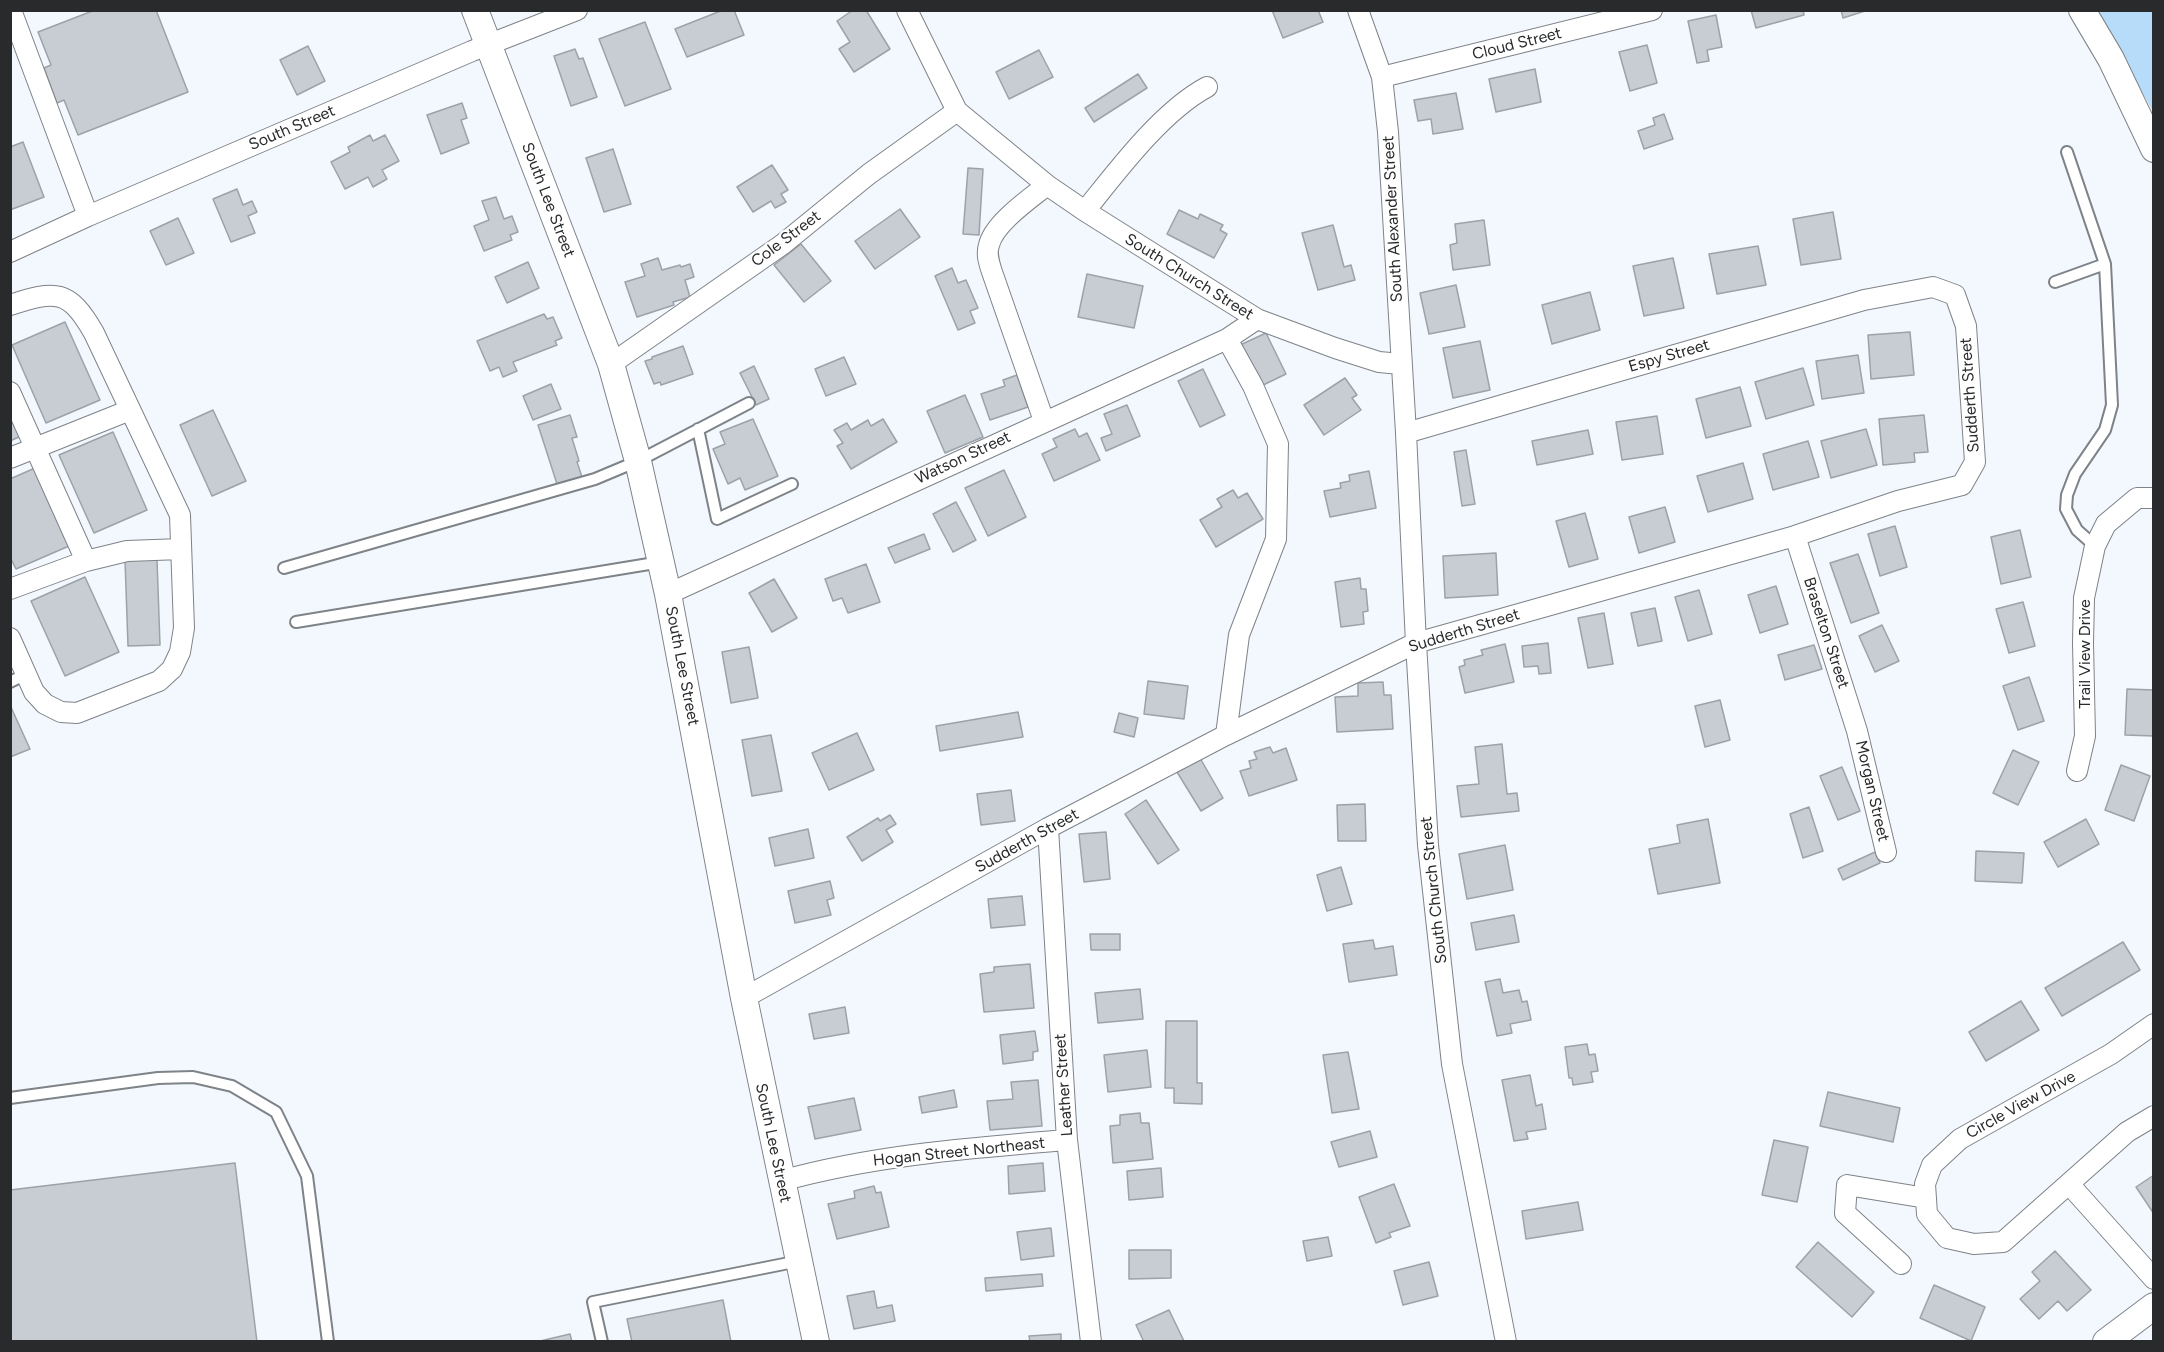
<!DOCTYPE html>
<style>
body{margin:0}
#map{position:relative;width:2164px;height:1352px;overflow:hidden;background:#f2f8fe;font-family:Figtree,sans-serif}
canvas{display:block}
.frame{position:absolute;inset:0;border:12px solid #282a2c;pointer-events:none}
</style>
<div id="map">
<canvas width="2164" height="1352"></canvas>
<div class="frame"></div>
</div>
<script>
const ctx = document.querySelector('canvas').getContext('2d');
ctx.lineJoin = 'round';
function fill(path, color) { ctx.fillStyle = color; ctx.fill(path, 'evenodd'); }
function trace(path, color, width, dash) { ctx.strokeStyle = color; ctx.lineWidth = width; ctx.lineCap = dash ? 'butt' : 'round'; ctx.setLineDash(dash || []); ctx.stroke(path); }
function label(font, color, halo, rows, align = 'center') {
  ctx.font = font + ' Figtree,sans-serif'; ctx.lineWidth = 4.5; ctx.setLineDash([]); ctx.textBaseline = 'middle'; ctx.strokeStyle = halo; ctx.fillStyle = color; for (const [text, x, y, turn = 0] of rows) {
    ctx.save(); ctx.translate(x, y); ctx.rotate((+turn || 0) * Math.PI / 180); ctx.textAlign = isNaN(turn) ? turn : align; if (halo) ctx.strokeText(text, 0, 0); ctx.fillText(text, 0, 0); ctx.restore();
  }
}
const green = new Path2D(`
 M 2098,11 L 2153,11 L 2153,113 L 2152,110 Z`);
const building = new Path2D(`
 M 95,10 L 156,10 L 188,92 L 78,135 L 64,100 L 57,103 L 44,68 L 51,65 L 38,32 Z
 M 723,10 L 734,10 L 744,35 L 687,57 L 675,29 Z
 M 853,10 L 866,10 L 890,49 L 854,72 L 839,49 L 850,42 L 837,21 Z
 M 1272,10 L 1318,10 L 1323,22 L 1283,38 Z
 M 1751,10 L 1803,10 L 1804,15 L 1756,28 Z
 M 1841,10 L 1868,10 L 1843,18 Z
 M 1716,15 L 1722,47 L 1707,50 L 1709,61 L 1697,63 L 1688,21 Z
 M 645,22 L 671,89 L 625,106 L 599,39 Z
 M 1647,45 L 1657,83 L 1630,91 L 1619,52 Z
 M 308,46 L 325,81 L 297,95 L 280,60 Z
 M 575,49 L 579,59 L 583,58 L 597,97 L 571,106 L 554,56 Z
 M 1039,50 L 1053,77 L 1009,99 L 996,72 Z
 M 1535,69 L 1541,102 L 1496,112 L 1489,79 Z
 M 1138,74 L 1147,88 L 1094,122 L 1085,108 Z
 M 1456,93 L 1463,129 L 1433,134 L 1431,119 L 1418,121 L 1414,100 Z
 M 462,103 L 467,118 L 461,120 L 469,143 L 441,154 L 427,115 Z
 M 1664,114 L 1673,139 L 1644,149 L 1638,131 L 1655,125 L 1653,118 Z
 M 370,135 L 373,141 L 385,135 L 399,161 L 382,170 L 387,179 L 373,187 L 368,177 L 345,189 L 331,162 L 350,152 L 348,147 Z
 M 23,142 L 44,197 L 10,210 L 10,147 Z
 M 613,149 L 631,204 L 604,212 L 586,158 Z
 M 772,165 L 788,190 L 781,194 L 786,202 L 775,208 L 771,201 L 753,212 L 737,187 Z
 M 968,168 L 983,169 L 979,235 L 963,234 Z
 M 237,189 L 243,205 L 252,201 L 257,212 L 248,216 L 255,233 L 231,242 L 213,199 Z
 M 496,197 L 504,219 L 512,216 L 518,232 L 510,235 L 512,240 L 484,251 L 474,226 L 489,220 L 482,201 Z
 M 900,209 L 920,237 L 875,269 L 855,241 Z
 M 1179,210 L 1198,219 L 1200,214 L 1223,225 L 1220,230 L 1227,234 L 1214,258 L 1167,234 Z
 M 1833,212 L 1841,259 L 1801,265 L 1793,219 Z
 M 178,218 L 194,253 L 166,265 L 150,231 Z
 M 1484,220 L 1490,265 L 1453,270 L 1450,245 L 1457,243 L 1455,224 Z
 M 1333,225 L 1344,267 L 1351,265 L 1355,280 L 1318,290 L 1302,233 Z
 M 801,244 L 831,281 L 804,302 L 774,265 Z
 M 1758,246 L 1766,285 L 1717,294 L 1709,254 Z
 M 658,258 L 662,270 L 680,265 L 681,267 L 690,264 L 694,277 L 685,280 L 690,297 L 673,302 L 674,305 L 637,317 L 625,282 L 645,276 L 641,264 Z
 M 1673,258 L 1684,308 L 1644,316 L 1633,266 Z
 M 528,262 L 539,288 L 507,303 L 495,277 Z
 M 952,268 L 958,283 L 966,280 L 978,308 L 970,311 L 975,323 L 958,330 L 935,276 Z
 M 1087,274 L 1143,286 L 1134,328 L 1078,317 Z
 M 1456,285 L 1465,327 L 1429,334 L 1420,293 Z
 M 1590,292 L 1600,330 L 1552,344 L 1542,305 Z
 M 544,314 L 547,319 L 553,317 L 562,338 L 555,341 L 557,345 L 513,362 L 517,371 L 503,377 L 499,367 L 490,371 L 477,341 Z
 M 65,322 L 100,400 L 46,423 L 12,345 Z
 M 1910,332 L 1914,375 L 1871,379 L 1868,335 Z
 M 1266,333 L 1286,374 L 1259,387 L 1238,346 Z
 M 1480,341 L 1490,390 L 1453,398 L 1443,348 Z
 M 683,346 L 693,374 L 661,385 L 660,382 L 654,384 L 645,361 L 652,359 L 652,357 Z
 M 1858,355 L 1864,393 L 1822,399 L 1816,361 Z
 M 844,357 L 856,384 L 826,396 L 815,369 Z
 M 754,366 L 769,399 L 756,405 L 740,373 Z
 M 1803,368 L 1814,405 L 1766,419 L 1755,382 Z
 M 1203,369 L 1225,415 L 1200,427 L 1178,381 Z
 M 1017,375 L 1028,407 L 990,420 L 981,394 L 1005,386 L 1003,380 Z
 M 1345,378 L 1357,395 L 1352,398 L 1361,410 L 1324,435 L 1304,405 Z
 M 551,384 L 561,409 L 533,420 L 523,396 Z
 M 1740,387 L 1751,426 L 1706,438 L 1696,399 Z
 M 965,395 L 983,437 L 945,453 L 927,411 Z
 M 1127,405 L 1140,436 L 1106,451 L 1101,438 L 1112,434 L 1104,414 Z
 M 213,410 L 246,481 L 212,496 L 180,425 Z
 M 10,414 L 21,436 L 10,441 Z
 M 570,415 L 577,437 L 572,438 L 579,461 L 577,462 L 582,477 L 557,484 L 538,425 Z
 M 1924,415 L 1928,452 L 1914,453 L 1915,462 L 1883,465 L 1879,419 Z
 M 1657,416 L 1663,454 L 1622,460 L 1616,422 Z
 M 753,419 L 778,476 L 745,490 L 740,478 L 728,484 L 713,449 L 725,444 L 720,432 Z
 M 883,419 L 897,442 L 851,469 L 837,446 L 843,443 L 834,430 L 847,423 L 851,430 L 868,420 L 871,426 Z
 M 1075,429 L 1079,437 L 1087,433 L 1100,460 L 1054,481 L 1042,454 L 1057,447 L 1053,439 Z
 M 1866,429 L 1877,465 L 1831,478 L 1821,441 Z
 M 1588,430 L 1593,454 L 1537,465 L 1532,441 Z
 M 113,432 L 147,510 L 94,533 L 59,455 Z
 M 1808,441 L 1819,477 L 1773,490 L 1763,454 Z
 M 1466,450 L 1475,504 L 1462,506 L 1454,452 Z
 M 1743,463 L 1753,499 L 1708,512 L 1697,476 Z
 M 35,468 L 69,546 L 16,569 L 10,557 L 10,479 Z
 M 1004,470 L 1026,517 L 988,536 L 965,488 Z
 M 1369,471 L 1376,508 L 1330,517 L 1324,491 L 1341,488 L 1340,483 L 1350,481 L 1349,475 Z
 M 1233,490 L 1238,498 L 1247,493 L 1263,519 L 1216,547 L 1200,520 L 1222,507 L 1217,499 Z
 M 956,502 L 976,540 L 953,552 L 933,514 Z
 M 1665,507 L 1675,542 L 1639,553 L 1629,517 Z
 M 1585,513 L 1598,559 L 1569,567 L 1556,521 Z
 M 1895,526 L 1907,567 L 1880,576 L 1868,534 Z
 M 2020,530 L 2031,577 L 2001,584 L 1991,537 Z
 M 924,534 L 930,549 L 895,563 L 888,548 Z
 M 1496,553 L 1498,595 L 1445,598 L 1443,556 Z
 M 1858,554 L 1879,613 L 1851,623 L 1830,563 Z
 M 157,559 L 160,645 L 128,646 L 125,560 Z
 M 866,564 L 880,602 L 848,613 L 842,598 L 833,601 L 825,579 Z
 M 85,577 L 119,652 L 65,676 L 31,601 Z
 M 1360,578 L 1361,589 L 1366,589 L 1368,611 L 1363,612 L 1364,624 L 1341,627 L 1335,582 Z
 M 774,579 L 797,618 L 772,632 L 749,593 Z
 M 1776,586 L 1788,624 L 1760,633 L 1748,595 Z
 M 1699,590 L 1712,634 L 1688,641 L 1675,597 Z
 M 2023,602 L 2035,646 L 2009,653 L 1996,609 Z
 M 1655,608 L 1662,641 L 1638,646 L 1631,613 Z
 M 1604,613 L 1613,664 L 1588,668 L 1578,618 Z
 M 1882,625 L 1899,661 L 1875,672 L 1859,636 Z
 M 1548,643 L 1551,673 L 1539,674 L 1538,666 L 1524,667 L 1522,646 Z
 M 1505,644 L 1514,682 L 1465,693 L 1459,667 L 1465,665 L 1464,660 L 1483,655 L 1481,650 Z
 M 1814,645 L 1822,669 L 1785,680 L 1778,655 Z
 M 749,647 L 758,698 L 731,703 L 722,652 Z
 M 2029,677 L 2044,721 L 2018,730 L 2003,686 Z
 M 1148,681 L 1188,686 L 1184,719 L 1144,714 Z
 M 1383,682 L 1384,695 L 1391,695 L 1393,729 L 1337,732 L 1335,697 L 1358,696 L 1358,683 Z
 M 2127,689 L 2154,690 L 2154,736 L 2125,735 Z
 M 1720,700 L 1730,740 L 1705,747 L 1695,706 Z
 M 10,705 L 30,749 L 10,757 Z
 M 1018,712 L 1023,737 L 940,751 L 936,726 Z
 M 1119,713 L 1138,718 L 1134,737 L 1114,732 Z
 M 857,733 L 874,770 L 829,790 L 812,753 Z
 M 771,735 L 782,791 L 752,796 L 742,740 Z
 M 1502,744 L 1507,794 L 1517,793 L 1519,811 L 1461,817 L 1457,786 L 1479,784 L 1475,747 Z
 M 1270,747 L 1273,753 L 1286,748 L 1297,780 L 1249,796 L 1240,771 L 1251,768 L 1249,761 L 1257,759 L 1254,752 Z
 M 2013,750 L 2039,762 L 2018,805 L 1993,793 Z
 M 1200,758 L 1223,798 L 1201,811 L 1177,772 Z
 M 2121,765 L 2150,776 L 2134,821 L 2105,810 Z
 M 1842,767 L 1860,811 L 1838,820 L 1820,776 Z
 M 1011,790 L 1015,821 L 981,825 L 977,794 Z
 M 1146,800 L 1179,850 L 1158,864 L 1125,814 Z
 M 1365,804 L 1366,841 L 1338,841 L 1337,805 Z
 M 1809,807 L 1823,851 L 1803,858 L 1790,814 Z
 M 890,815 L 896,824 L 886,830 L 893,842 L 862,861 L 847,837 L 878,818 L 880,821 Z
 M 1708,819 L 1720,883 L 1658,894 L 1649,849 L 1680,843 L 1677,825 Z
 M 2086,819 L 2099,844 L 2058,867 L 2044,842 Z
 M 808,829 L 814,858 L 775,866 L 769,838 Z
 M 1106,832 L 1110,879 L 1084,882 L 1079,834 Z
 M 1505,845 L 1513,890 L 1467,899 L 1459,854 Z
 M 1976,851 L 2024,853 L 2022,883 L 1975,881 Z
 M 1875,852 L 1880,863 L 1843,880 L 1838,869 Z
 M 1341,867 L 1352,904 L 1327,911 L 1317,875 Z
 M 830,881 L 834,898 L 827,900 L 831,915 L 795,923 L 788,891 Z
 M 1022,896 L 1025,925 L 991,928 L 988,899 Z
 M 1514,915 L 1519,942 L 1476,950 L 1471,923 Z
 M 1090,934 L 1120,934 L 1120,950 L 1091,950 Z
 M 1373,940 L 1375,949 L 1393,946 L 1397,975 L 1349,982 L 1343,944 Z
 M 2123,942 L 2140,970 L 2062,1016 L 2045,988 Z
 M 1030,964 L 1034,1008 L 984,1012 L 980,974 L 994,972 L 994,967 Z
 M 1500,979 L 1503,993 L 1519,990 L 1522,1002 L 1527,1001 L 1531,1020 L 1510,1024 L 1512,1033 L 1497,1036 L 1485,982 Z
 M 1140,989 L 1143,1019 L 1098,1023 L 1095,993 Z
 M 2021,1001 L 2039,1030 L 1986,1061 L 1969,1032 Z
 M 845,1007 L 849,1033 L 814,1039 L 809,1014 Z
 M 1166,1021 L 1197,1021 L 1197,1083 L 1202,1083 L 1202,1104 L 1174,1103 L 1174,1088 L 1165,1088 Z
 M 1035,1031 L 1038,1051 L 1033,1052 L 1033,1060 L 1003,1064 L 1000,1035 Z
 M 1587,1044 L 1589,1055 L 1595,1054 L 1598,1071 L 1591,1072 L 1593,1082 L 1573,1085 L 1572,1078 L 1569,1078 L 1565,1047 Z
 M 1147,1050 L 1151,1087 L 1108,1092 L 1104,1055 Z
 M 1348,1052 L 1359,1109 L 1332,1113 L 1323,1055 Z
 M 1530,1075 L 1536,1106 L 1542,1104 L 1546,1129 L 1526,1132 L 1528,1139 L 1514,1141 L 1502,1080 Z
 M 1038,1080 L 1042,1126 L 990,1130 L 987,1101 L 1013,1099 L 1011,1082 Z
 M 954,1090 L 957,1107 L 922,1113 L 919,1097 Z
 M 1828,1092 L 1900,1108 L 1893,1142 L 1820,1126 Z
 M 854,1098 L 861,1130 L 815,1139 L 808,1107 Z
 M 1140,1113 L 1141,1123 L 1149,1123 L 1153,1159 L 1113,1163 L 1110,1126 L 1120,1125 L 1120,1115 Z
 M 1370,1131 L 1377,1157 L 1339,1167 L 1331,1142 Z
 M 1774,1140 L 1808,1147 L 1797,1202 L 1762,1195 Z
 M 235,1163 L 257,1342 L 10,1342 L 10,1190 Z
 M 1043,1163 L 1045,1191 L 1009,1194 L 1008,1166 Z
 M 1161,1168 L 1163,1197 L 1129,1200 L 1127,1171 Z
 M 2154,1175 L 2154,1214 L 2136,1187 Z
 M 1394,1184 L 1410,1226 L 1389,1233 L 1391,1237 L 1376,1243 L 1359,1197 Z
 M 874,1186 L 876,1193 L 881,1192 L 889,1227 L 837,1239 L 828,1204 L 855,1198 L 854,1191 Z
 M 1578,1202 L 1583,1230 L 1526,1239 L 1522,1211 Z
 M 1051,1228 L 1054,1256 L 1021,1260 L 1017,1232 Z
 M 1328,1237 L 1332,1256 L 1307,1261 L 1303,1241 Z
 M 1818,1242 L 1874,1292 L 1852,1317 L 1796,1267 Z
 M 1129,1250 L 1171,1250 L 1171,1278 L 1129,1279 Z
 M 2055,1251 L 2091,1290 L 2067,1311 L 2058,1301 L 2039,1319 L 2020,1299 L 2040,1281 L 2032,1272 Z
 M 1429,1262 L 1438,1296 L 1403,1305 L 1394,1271 Z
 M 1042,1274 L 1043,1286 L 986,1291 L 985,1278 Z
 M 1934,1285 L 1985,1307 L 1971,1341 L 1920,1318 Z
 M 874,1291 L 877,1308 L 892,1305 L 895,1321 L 854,1329 L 847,1296 Z
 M 723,1300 L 731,1342 L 632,1342 L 627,1319 Z
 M 1169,1310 L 1184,1341 L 1144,1342 L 1136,1325 Z
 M 570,1334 L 572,1342 L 536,1342 Z
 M 1061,1334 L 1061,1342 L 1030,1342 L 1029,1336 Z`);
const service = new Path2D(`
 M 2067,152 L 2105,264 L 2112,405 L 2105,430 L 2075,474 L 2067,495 L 2066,509 L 2077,530 L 2095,546
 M 2055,282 L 2105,264
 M 698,429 L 717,519 L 792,484
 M 284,568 L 595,479 L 638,461 L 749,403
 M 296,622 L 661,562
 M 10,682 L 26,674
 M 10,1098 L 158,1078 L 193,1077 L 232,1086 L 276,1112 L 307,1176 L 328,1342
 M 602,1342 L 593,1302 L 799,1261`);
const minor = new Path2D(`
 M 11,10 L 88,216
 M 907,10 L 957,111 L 1047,185 L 1085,211 L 1257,319 L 1335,348 L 1379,362 L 1401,364
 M 1358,10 L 1382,77 L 1388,132 L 1406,433 L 1416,643 L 1428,845 L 1452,1064 L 1506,1342
 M 1382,77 L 1652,10
 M 1085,211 C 1117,171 1162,111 1207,87
 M 10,252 L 88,216 L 472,51 L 577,10
 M 10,305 C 56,290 69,289 94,333 L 180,515 L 184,628 L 180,652 L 172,669 L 159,681 L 77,713 L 61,712 L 45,704 L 34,692 L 10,638
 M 611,364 L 783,244 L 869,174 L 957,111
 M 10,392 L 86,561
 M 1044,421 L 992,272 C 989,263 986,254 989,245 C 994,223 1031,198 1047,185
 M 10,458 L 130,410
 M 1795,536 L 1857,731 L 1886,852
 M 10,589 L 86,561 L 127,551 L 181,549
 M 668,594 L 1227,339 L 1257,319
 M 1226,735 L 1239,635 L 1276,539 L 1278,444 L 1253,386 L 1227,339
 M 2077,771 L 2085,736 L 2083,643 L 2084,598 L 2095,546 L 2106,524 L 2137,498 L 2154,498
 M 1048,828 L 1067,1140 L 1091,1342
 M 744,998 L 1048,828 L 1226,735 L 1416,643 L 1795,536 L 1898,501 L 1962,485 L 1975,462 L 1966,326 L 1955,295 L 1933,287 L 1864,300 L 1406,433
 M 2154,1024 L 2111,1054 L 1960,1139 L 1932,1165 L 1925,1184 L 1927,1214 L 1947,1238 L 1974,1244 L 2003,1242 L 2127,1132 L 2154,1116
 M 781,1181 C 874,1155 971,1148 1067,1140
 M 2069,1184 L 2154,1279
 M 1901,1264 L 1845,1213 L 1847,1185 L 1926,1198`);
const tertiary = new Path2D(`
 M 475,10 L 611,364 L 638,461 L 668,594 L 744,998 L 816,1342
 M 2082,10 L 2111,59 L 2154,149
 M 2106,1342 L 2154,1306`);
const streetNames = [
 ["Cloud Street",1517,44,-14],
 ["South Street",292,128,-23],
 ["South Lee Street",548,200,69],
 ["South Alexander Street",1393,219,-93],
 ["Cole Street",786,239,-37],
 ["South Church Street",1189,277,32],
 ["Espy Street",1669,356,-16],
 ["Sudderth Street",1970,395,-94],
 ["Watson Street",963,458,-25],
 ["Sudderth Street",1464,631,-17],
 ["Braselton Street",1826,633,72],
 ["Trail View Drive",2085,654,-90],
 ["South Lee Street",682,666,79],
 ["Morgan Street",1872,791,77],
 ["Sudderth Street",1027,841,-29],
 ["South Church Street",1434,890,-96],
 ["Leather Street",1064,1085,-94],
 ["Circle View Drive",2021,1105,-29],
 ["South Lee Street",773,1143,78],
 ["Hogan Street Northeast",959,1152,-6]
];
fill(green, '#b7dcfa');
fill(building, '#c7cdd3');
trace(building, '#9ca2a7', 1.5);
trace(service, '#7e8388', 14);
trace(minor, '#7e8388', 22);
trace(tertiary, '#7e8388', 28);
trace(service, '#fff', 10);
trace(minor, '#fff', 20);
trace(tertiary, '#fff', 26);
label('16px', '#282a2c', '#fff', streetNames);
</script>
